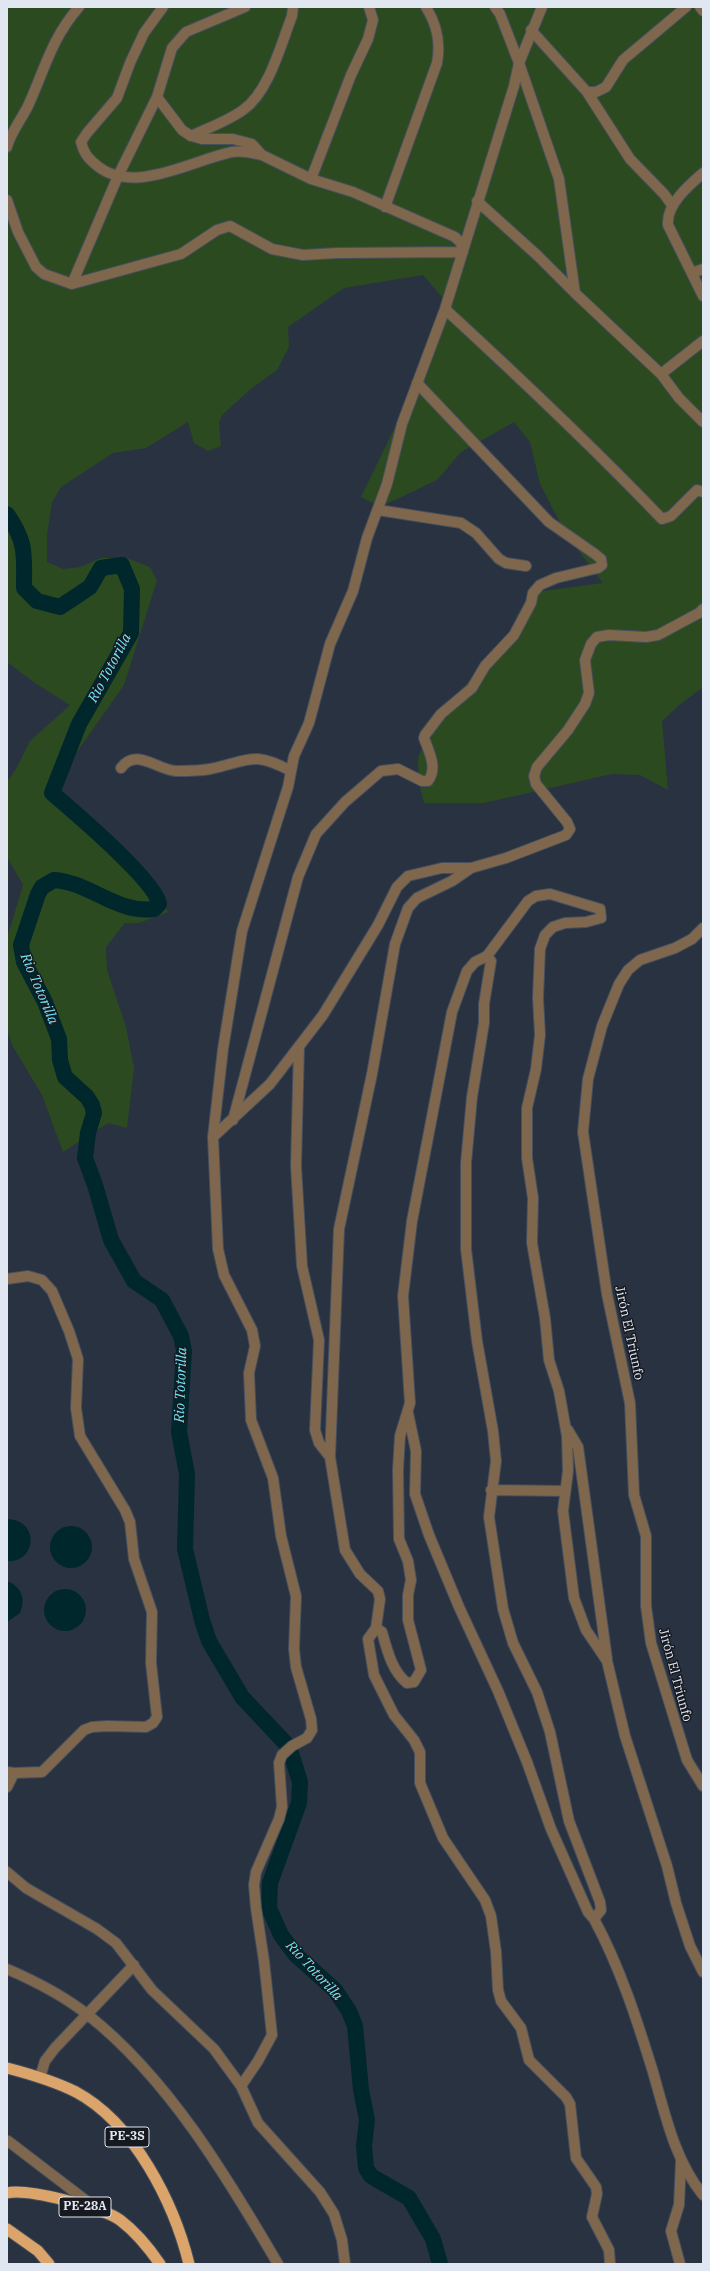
<!DOCTYPE html>
<meta charset="utf-8">
<style>
body{margin:0}
#map{position:relative;width:710px;height:2271px;overflow:hidden;background:#293241;font-family:"IBM Plex Serif",serif}
canvas{display:block}
.frame{position:absolute;inset:0;border:8px solid #e1e7f1;pointer-events:none}
</style>
<div id="map">
<canvas width="710" height="2271"></canvas>
<div class="frame"></div>
</div>
<script>
const ctx = document.querySelector('canvas').getContext('2d');
ctx.lineJoin = 'round';
function fill(path, color) { ctx.fillStyle = color; ctx.fill(path, 'evenodd'); }
function trace(path, color, width, dash) { ctx.strokeStyle = color; ctx.lineWidth = width; ctx.lineCap = dash ? 'butt' : 'round'; ctx.setLineDash(dash || []); ctx.stroke(path); }
function label(font, color, halo, rows, align = 'center') {
  ctx.font = font + ' "IBM Plex Serif",serif'; ctx.lineWidth = 3; ctx.setLineDash([]); ctx.textBaseline = 'middle'; ctx.strokeStyle = halo; ctx.fillStyle = color; for (const [text, x, y, turn = 0] of rows) {
    ctx.save(); ctx.translate(x, y); ctx.rotate((+turn || 0) * Math.PI / 180); ctx.textAlign = isNaN(turn) ? turn : align; if (halo) ctx.strokeText(text, 0, 0); ctx.fillText(text, 0, 0); ctx.restore();
  }
}
const green = new Path2D(`
 M 7,7 L 703,7 L 703,687 L 678,706 L 662,721 L 668,790 L 640,775 L 612,774 L 484,803 L 424,803 L 419,783 L 418,758 L 427,736 L 475,673 L 508,647 L 517,615 L 536,592 L 603,583 L 566,534 L 540,484 L 530,442 L 514,422 L 461,452 L 437,480 L 380,507 L 361,497 L 429,357 L 442,297 L 423,275 L 344,288 L 288,327 L 289,347 L 277,370 L 252,388 L 222,415 L 219,422 L 221,446 L 208,451 L 194,443 L 188,422 L 146,448 L 113,453 L 61,487 L 52,502 L 47,534 L 47,562 L 63,569 L 80,567 L 101,558 L 127,558 L 150,567 L 157,580 L 124,685 L 62,773 L 57,793 L 66,809 L 79,820 L 120,845 L 149,879 L 168,912 L 139,923 L 125,923 L 106,947 L 107,970 L 126,1027 L 134,1068 L 127,1128 L 108,1123 L 63,1152 L 42,1095 L 12,1045 L 7,1029 L 7,938 L 23,885 L 7,857 L 7,782 L 16,769 L 30,741 L 70,705 L 35,683 L 7,662 Z`);
const water = new Path2D(`
 M 7,1519 C 41,1520 36,1564 7,1561 Z
 M50 1547a21 21 0 1 1 42 0a21 21 0 1 1-42 0Z
 M 7,1581 C 22,1587 26,1599 20,1613 L 7,1622 Z
 M44 1610a21 21 0 1 1 42 0a21 21 0 1 1-42 0Z`);
const river = new Path2D(`
 M 7,514 C 27,543 24,554 24,588 L 37,601 L 60,607 L 90,587 L 101,568 L 122,565 L 132,589 L 131,633 L 79,724 L 52,793 C 72,810 157,882 159,904 L 154,909 C 117,914 89,882 54,880 L 42,887 L 38,894 L 21,945 L 24,962 L 45,1002 L 59,1039 L 60,1060 L 65,1077 L 87,1097 L 92,1105 L 94,1113 L 88,1133 L 85,1158 L 95,1185 L 111,1240 L 134,1281 L 162,1300 L 181,1336 L 184,1351 L 179,1432 L 187,1474 L 185,1549 L 202,1620 L 209,1641 L 242,1697 L 289,1747
 M 290,1750 L 300,1782 L 299,1803 L 270,1883 L 269,1908 L 281,1935 L 295,1954 L 335,1990 L 349,2011 L 355,2026 L 361,2090 L 367,2120 L 364,2146 L 366,2168 L 371,2176 L 409,2198 L 433,2239 L 440,2264`);
const minor = new Path2D(`
 M 163,7 L 144,33 L 130,63 L 117,98 L 87,133 L 81,142 C 84,153 87,157 95,164 C 132,197 192,160 232,152 C 241,150 253,153 262,155
 M 542,7 L 519,63 L 559,179 L 575,293
 M 700,7 L 703,11
 M 531,30 L 587,92 L 630,159 L 664,194 L 672,205
 M 587,92 L 596,92 L 606,87 L 623,60 L 686,7
 M 157,97 L 182,130 L 191,136 L 202,139 L 233,139 L 252,144 L 262,155 L 311,179 L 353,192 L 455,237 L 461,243 L 463,252
 M 191,136 C 208,128 228,121 243,110 C 269,92 281,44 292,16 L 293,7
 M 7,147 C 11,132 21,120 28,106 C 45,69 51,39 79,7
 M 703,173 C 688,186 666,205 668,225 L 703,296
 M 311,179 L 351,75 L 368,39 L 373,20 L 369,7
 M 7,200 L 18,232 L 36,267 L 44,274 L 72,284 L 181,254 L 217,230 L 230,226 L 272,249 L 303,255 L 337,253 L 463,252
 M 477,201 L 538,256 L 575,293 L 661,374 L 679,398 L 703,422
 M 385,207 L 437,63 C 441,42 437,25 426,7
 M 692,273 L 703,269
 M 72,284 L 118,176 L 157,97 L 172,48 L 186,32 L 245,7
 M 445,309 C 519,377 592,446 662,519 L 671,516 L 697,490 L 703,492
 M 661,374 L 703,341
 M 378,510 L 461,523 L 476,533 L 499,559 L 506,563 L 526,566
 M 121,768 C 136,747 157,770 176,771 C 187,771 200,771 210,769 C 249,761 252,750 291,771
 M 703,928 L 692,939 L 675,948 L 640,960 L 628,970 L 619,984 L 602,1026 L 588,1079 L 583,1132 L 607,1294 L 630,1403 L 634,1495 L 646,1536 L 646,1606 L 651,1643 L 687,1760 L 703,1786
 M 487,956 L 528,901 L 536,896 L 550,894 L 600,909 L 601,918 L 586,922 L 565,923 L 553,927 L 545,935 L 540,949 L 538,998 L 540,1035 L 536,1069 L 527,1108 L 527,1158 L 533,1198 L 532,1243 L 545,1318 L 549,1360 L 559,1391 L 567,1436 L 568,1471 L 563,1511 L 574,1598 L 586,1630 L 607,1661 L 625,1736 L 667,1866 L 676,1903 L 690,1946 L 703,1972
 M 299,1046 L 296,1166 L 302,1266 L 319,1340 L 315,1430 L 319,1443 L 330,1457
 M 233,1120 L 298,877 L 316,834 L 345,802 L 381,771 L 398,769 L 422,781 L 428,781 C 438,768 429,752 424,738 L 425,735 L 441,714 L 472,688 L 485,666 L 514,635 L 531,603 L 533,593 L 540,585 L 556,578 L 598,568 L 602,565 L 601,559 L 595,554 L 549,522 L 417,383
 M 213,1137 L 270,1084 L 323,1015 L 378,925 L 397,887 L 408,876 L 442,868 L 471,868 L 506,858 L 566,835 L 570,829 L 567,822 L 536,784 L 534,776 L 537,767 L 568,730 L 585,704 L 589,693 L 585,660 L 591,644 L 597,637 L 609,635 L 646,637 L 658,635 L 699,613 L 703,609
 M 7,1279 L 28,1276 L 42,1280 L 52,1291 L 69,1331 L 78,1359 L 76,1408 L 80,1436 L 125,1510 L 130,1522 L 134,1559 L 152,1612 L 151,1663 L 157,1717 L 153,1723 L 146,1727 L 107,1726 L 92,1727 L 84,1730 L 42,1772 L 14,1773 L 7,1772
 M 408,1413 L 416,1451 L 415,1494 L 429,1535 L 459,1607 L 498,1691 L 527,1762 L 551,1829 L 588,1912 L 594,1919 L 601,1910 L 600,1902 L 569,1821 L 550,1732 L 537,1692 L 513,1643 L 503,1609 L 489,1517 L 496,1461 L 493,1431 L 477,1341 L 466,1249 L 466,1163 L 472,1097 L 484,1023 L 484,1004 L 491,961 L 487,956 L 475,962 L 467,971 L 452,1012 L 412,1221 L 403,1296 L 410,1403 L 400,1436 L 398,1470 L 399,1539 L 408,1561 L 411,1580 L 408,1595 L 408,1620 L 421,1670 L 414,1682 L 407,1683 C 392,1671 387,1650 382,1632 L 376,1628 L 380,1599 L 378,1591 L 360,1574 L 345,1550 L 330,1457 L 339,1229 L 372,1074 L 395,944 L 408,908 L 417,898 L 452,881 L 471,868
 M 568,1430 L 578,1447 L 607,1659
 M 491,1490 L 565,1491
 M 376,1628 L 368,1639 L 374,1675 L 394,1715 L 414,1740 L 420,1752 L 420,1783 L 443,1838 L 485,1900 L 491,1916 L 496,1952 L 498,1990 L 501,2001 L 521,2028 L 529,2060 L 566,2097 L 570,2104 L 576,2158 L 596,2187 L 597,2194 L 592,2217 L 609,2250 L 610,2264
 M 7,1787 L 14,1773
 M 7,1872 L 26,1888 L 97,1929 L 116,1943 L 152,1990 L 214,2049 L 241,2086 L 258,2123 L 320,2192 L 334,2214 L 342,2240 L 345,2264
 M 594,1919 C 620,1967 637,2020 653,2072 C 665,2114 675,2161 703,2195
 M 7,1969 C 35,1981 64,1996 88,2015 C 168,2078 227,2177 278,2264
 M 40,2077 L 45,2061 L 55,2048 L 134,1965
 M 241,2086 L 258,2061 L 272,2035 L 264,1961 L 256,1908 L 254,1885 L 256,1872 L 279,1819 L 282,1807 L 279,1763 L 282,1755 L 292,1746 L 307,1738 L 312,1730 L 311,1719 L 296,1667 L 294,1649 L 296,1596 L 281,1536 L 273,1478 L 251,1420 L 249,1373 L 255,1346 L 252,1330 L 224,1275 L 218,1249 L 213,1137 L 223,1049 L 242,931 L 288,787 L 294,756 L 309,723 L 330,644 L 353,591 L 367,538 L 387,484 L 402,424 L 445,309 L 514,86 L 519,63 L 500,14 L 495,7
 M 8,2141 L 97,2209
 M 680,2264 L 671,2231 L 679,2205 L 681,2161`);
const trunk = new Path2D(`
 M 7,2068 C 30,2074 54,2081 76,2092 C 134,2123 174,2203 189,2264
 M 7,2193 C 27,2188 104,2208 120,2220 C 136,2232 149,2248 160,2264
 M 7,2229 L 38,2251 L 49,2264`);
const shields = [
 [127,2137,44],
 [85,2207,52]
];
const shieldNames = [
 ["PE-3S",127,2137],
 ["PE-28A",85,2207]
];
const streetNames = [
 ["Jirón El Triunfo",629,1333,78],
 ["Jirón El Triunfo",675,1675,75]
];
const waterNames = [
 ["Rio Totorilla",110,668,-62],
 ["Rio Totorilla",39,989,67],
 ["Rio Totorilla",181,1385,-88],
 ["Rio Totorilla",314,1971,47]
];
fill(green, '#2c4a20');
fill(water, '#00272c');
trace(river, '#00272c', 16);
trace(minor, '#464f5d', 12);
trace(trunk, '#464f5d', 13);
trace(minor, '#7f674e', 10);
trace(trunk, '#dba46a', 11);
for (const [x, y, w] of shields) { const box = new Path2D(); box.roundRect(x - w / 2, y - 10, w, 20, 3); ctx.fillStyle = '#161920'; ctx.fill(box); trace(box, '#e1e7f1', 1); }
label('bold 12px', '#e1e7f1', null, shieldNames);
label('13px', '#e1e7f1', '#161920', streetNames);
label('italic 14px', '#72eafa', '#161920', waterNames);
</script>
